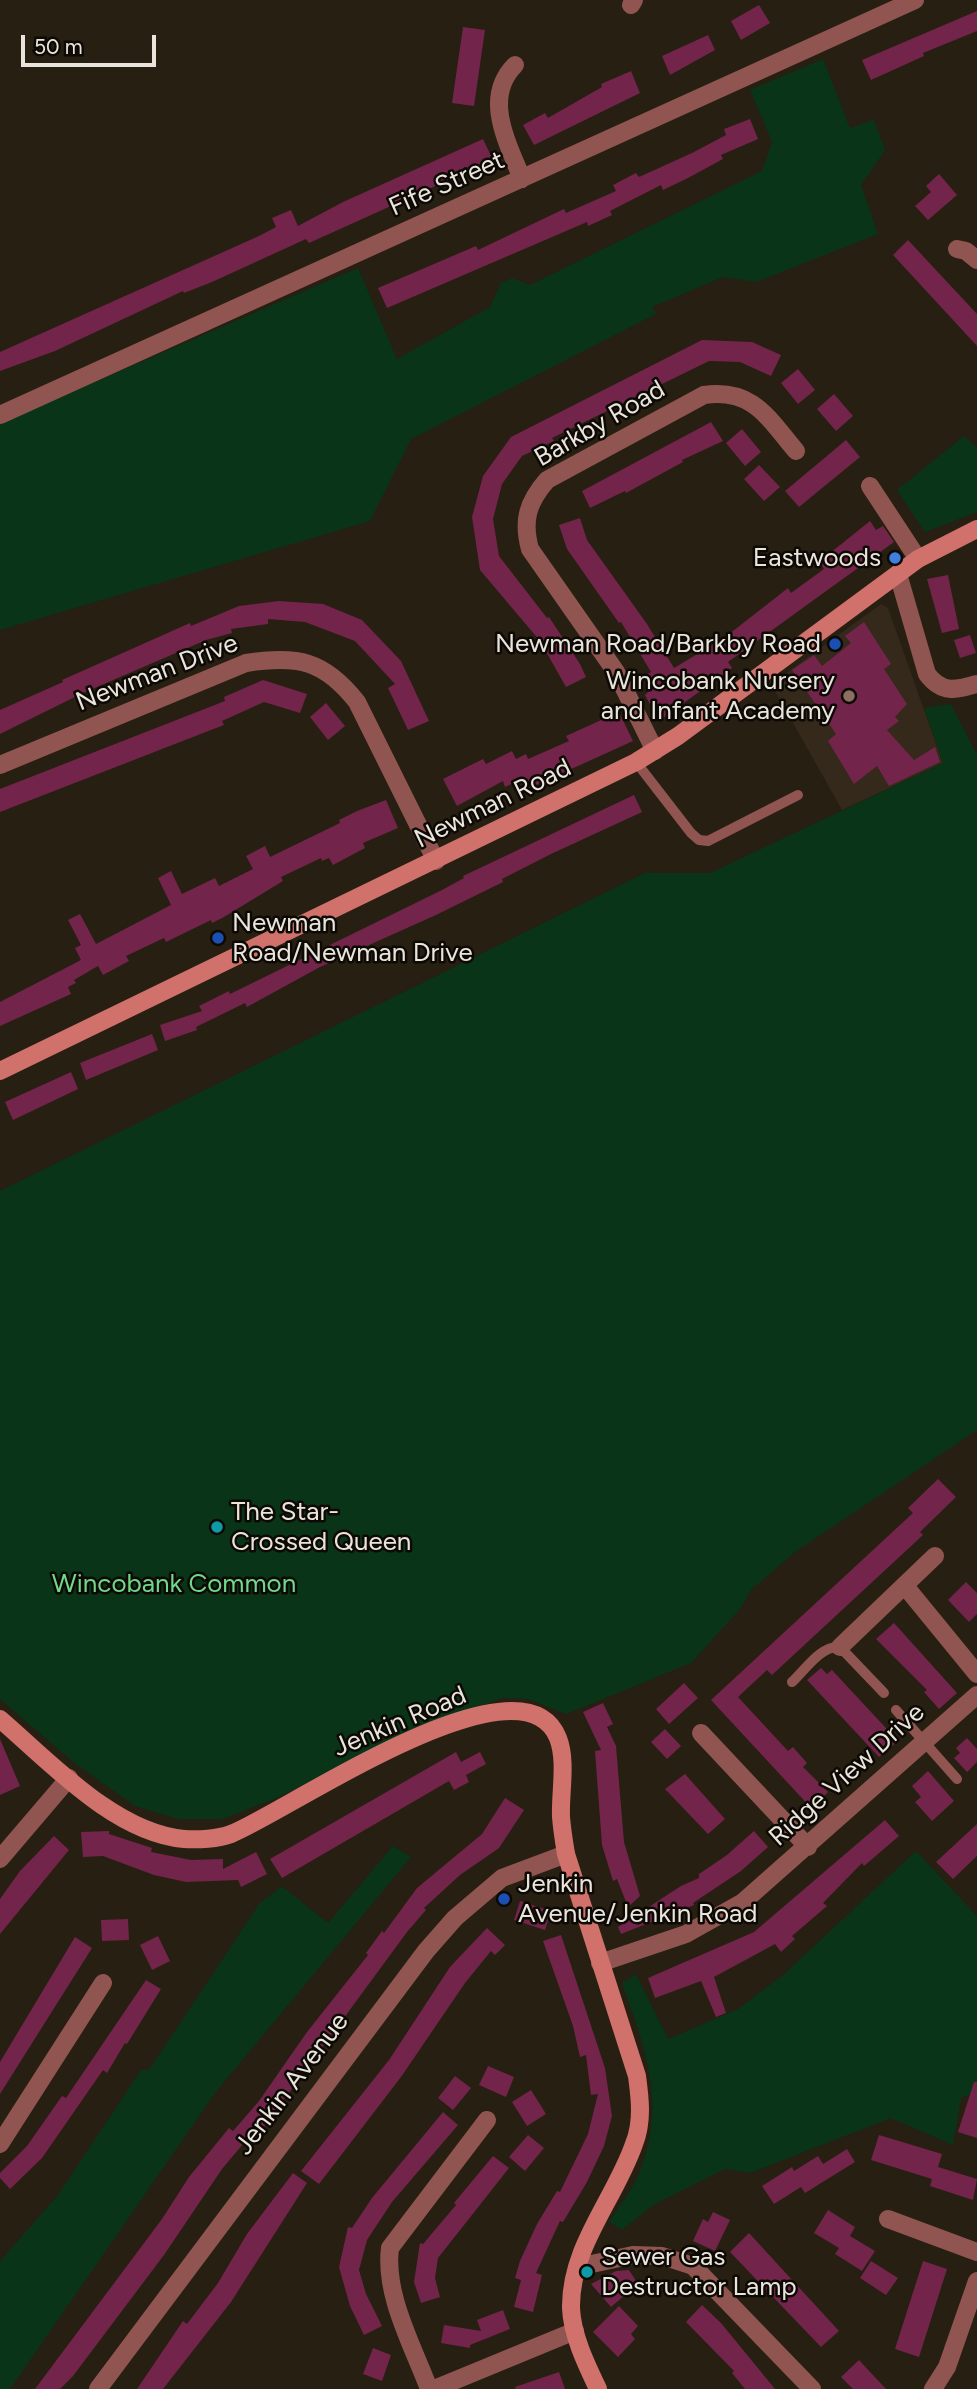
<!DOCTYPE html>
<style>
body{margin:0}
#map{position:relative;width:977px;height:2389px;overflow:hidden;background:#271f12;font-family:Figtree,sans-serif}
canvas{display:block}
.scale{position:absolute;left:21px;top:35px;width:135px;height:32px;box-sizing:border-box;border:4px solid #eae5dc;border-top:0;padding-left:9px;font-size:21px;line-height:24px;white-space:nowrap;color:#eae5dc;-webkit-text-stroke:5px #0d0905;paint-order:stroke}
</style>
<div id="map">
<canvas width="977" height="2389"></canvas>
<div class="scale">50 m</div>
</div>
<script>
const ctx = document.querySelector('canvas').getContext('2d');
ctx.lineJoin = 'round';
function fill(path, color) { ctx.fillStyle = color; ctx.fill(path, 'evenodd'); }
function trace(path, color, width, dash) { ctx.strokeStyle = color; ctx.lineWidth = width; ctx.lineCap = dash ? 'butt' : 'round'; ctx.setLineDash(dash || []); ctx.stroke(path); }
function label(font, color, halo, rows, align = 'center') {
  ctx.font = font + ' Figtree,sans-serif'; ctx.lineWidth = 5; ctx.setLineDash([]); ctx.textBaseline = 'middle'; ctx.strokeStyle = halo; ctx.fillStyle = color; for (const [text, x, y, turn = 0] of rows) {
    ctx.save(); ctx.translate(x, y); ctx.rotate((+turn || 0) * Math.PI / 180); ctx.textAlign = isNaN(turn) ? turn : align; if (halo) ctx.strokeText(text, 0, 0); ctx.fillText(text, 0, 0); ctx.restore();
  }
}
const education = new Path2D(`
 M 881,604 L 888,608 L 943,763 L 842,810 L 771,684 Z`);
const green = new Path2D(`
 M 823,59 L 850,128 L 874,120 L 885,150 L 861,185 L 878,234 L 756,282 L 723,277 L 652,307 L 656,314 L 411,439 L 370,521 L 0,630 L 0,423 L 358,268 L 397,359 L 490,307 L 501,283 L 512,278 L 530,285 L 762,171 L 772,142 L 750,90 Z
 M 964,436 L 977,447 L 977,512 L 925,532 L 897,490 Z
 M 951,704 L 977,755 L 977,1430 L 795,1552 L 751,1590 L 741,1608 L 691,1663 L 566,1714 L 528,1699 L 503,1698 L 414,1729 L 277,1798 L 222,1819 L 178,1819 L 135,1806 L 73,1762 L 0,1699 L 0,1191 L 645,873 L 710,873 L 943,763 L 924,708 Z
 M 393,1846 L 411,1857 L 215,2093 L 10,2389 L 0,2389 L 0,2261 L 58,2195 L 141,2070 L 149,2070 L 259,1904 L 282,1886 L 328,1923 Z
 M 916,1851 L 977,1916 L 977,2091 L 961,2098 L 953,2145 L 891,2118 L 750,2173 L 725,2169 L 653,2205 L 622,2230 L 609,2222 C 619,2206 633,2189 640,2171 C 667,2102 645,2049 622,1983 L 636,1974 L 668,2039 L 738,2009 L 783,1975 Z`);
const building = new Path2D(`
 M 759,5 L 770,23 L 741,40 L 731,21 Z
 M 977,11 L 977,31 L 923,53 L 924,56 L 871,80 L 862,60 Z
 M 463,27 L 485,30 L 474,106 L 452,103 Z
 M 708,35 L 715,50 L 670,75 L 662,56 Z
 M 631,71 L 640,93 L 534,145 L 523,125 L 545,113 L 548,118 L 602,87 L 601,84 Z
 M 750,119 L 758,139 L 721,155 L 723,159 L 688,178 L 663,190 L 661,185 L 610,211 L 612,215 L 588,226 L 587,222 L 387,308 L 378,288 L 476,246 L 478,250 L 564,209 L 566,213 L 616,191 L 613,185 L 636,173 L 639,177 L 692,153 L 726,135 L 724,129 Z
 M 483,139 L 493,160 L 309,243 L 306,239 L 212,282 L 184,293 L 183,291 L 55,351 L 0,371 L 0,352 L 259,236 L 276,227 L 272,218 L 291,210 L 298,226 L 343,202 Z
 M 939,174 L 957,195 L 928,220 L 915,206 L 931,192 L 926,186 Z
 M 908,240 L 977,314 L 977,346 L 893,255 Z
 M 702,340 L 752,342 L 781,355 L 771,376 L 740,362 L 709,361 L 552,438 L 554,441 L 522,456 L 502,484 L 493,519 L 499,556 L 547,618 L 549,617 L 580,664 L 586,677 L 566,687 L 540,641 L 480,570 L 472,517 L 483,476 L 511,437 Z
 M 798,369 L 815,390 L 798,404 L 781,383 Z
 M 834,394 L 853,416 L 836,431 L 817,409 Z
 M 711,422 L 723,441 L 682,460 L 683,462 L 626,493 L 625,491 L 590,508 L 582,491 Z
 M 742,429 L 761,452 L 745,466 L 726,443 Z
 M 846,440 L 860,457 L 799,507 L 785,491 Z
 M 759,465 L 780,487 L 764,501 L 744,479 Z
 M 580,518 L 587,540 L 647,624 L 674,668 L 724,638 L 788,588 L 791,593 L 824,569 L 819,562 L 870,521 L 876,530 L 883,526 L 894,542 L 728,662 L 732,668 L 659,721 L 645,695 L 651,689 L 645,676 L 651,672 L 621,622 L 619,623 L 567,549 L 559,525 Z
 M 948,575 L 959,629 L 942,633 L 927,579 Z
 M 279,601 L 323,604 L 362,620 L 401,661 L 429,721 L 408,730 L 388,688 L 395,684 L 355,641 L 305,622 L 268,619 L 268,624 L 231,629 L 232,633 L 206,640 L 83,693 L 0,734 L 0,710 L 63,682 L 62,680 L 190,623 L 191,626 L 239,606 Z
 M 864,622 L 891,664 L 884,669 L 907,704 L 895,717 L 899,721 L 887,730 L 914,760 L 935,747 L 940,762 L 889,786 L 877,766 L 854,784 L 828,741 L 836,734 L 792,670 L 814,655 L 822,666 L 851,643 L 845,636 Z
 M 970,635 L 976,653 L 960,658 L 954,640 Z
 M 263,680 L 307,694 L 300,713 L 264,702 L 222,721 L 224,725 L 211,730 L 0,812 L 0,789 L 225,701 L 224,697 Z
 M 326,703 L 345,726 L 328,740 L 310,717 Z
 M 619,712 L 633,741 L 525,790 L 520,780 L 505,787 L 503,781 L 457,806 L 443,779 L 483,759 L 486,764 L 512,751 L 516,759 L 526,754 L 528,759 L 569,741 L 566,736 Z
 M 634,795 L 642,812 L 551,854 L 502,879 L 503,882 L 436,915 L 320,967 L 247,1007 L 245,1003 L 196,1027 L 197,1030 L 165,1041 L 160,1025 L 202,1011 L 199,1006 L 229,991 L 230,994 L 442,890 L 464,878 L 463,876 Z
 M 386,800 L 398,828 L 363,843 L 365,848 L 333,865 L 329,858 L 322,861 L 321,858 L 281,877 L 283,881 L 224,917 L 212,923 L 211,920 L 166,942 L 164,938 L 126,956 L 129,961 L 103,975 L 98,966 L 74,980 L 76,983 L 68,987 L 71,994 L 0,1026 L 0,1002 L 81,960 L 75,948 L 81,945 L 68,920 L 80,914 L 96,944 L 171,905 L 158,878 L 171,871 L 182,894 L 215,878 L 219,886 L 253,869 L 246,856 L 265,846 L 270,857 L 340,823 L 339,820 L 357,811 Z
 M 152,1034 L 158,1050 L 86,1080 L 80,1063 Z
 M 71,1072 L 78,1089 L 13,1120 L 5,1102 Z
 M 938,1479 L 956,1497 L 920,1532 L 923,1535 L 772,1675 L 767,1670 L 738,1697 L 788,1751 L 793,1747 L 807,1763 L 803,1767 L 828,1792 L 812,1809 L 711,1700 L 913,1513 L 908,1508 Z
 M 966,1582 L 977,1593 L 977,1614 L 969,1622 L 948,1600 Z
 M 894,1623 L 957,1693 L 939,1709 L 924,1692 L 927,1690 L 876,1639 Z
 M 821,1668 L 827,1674 L 832,1670 L 898,1741 L 879,1757 L 807,1680 Z
 M 684,1683 L 698,1698 L 669,1724 L 656,1709 Z
 M 603,1703 L 613,1724 L 607,1727 L 616,1746 L 624,1842 L 640,1896 L 628,1907 L 617,1879 L 613,1881 L 602,1845 L 595,1751 L 601,1750 L 583,1712 Z
 M 665,1729 L 681,1746 L 667,1759 L 651,1742 Z
 M 967,1738 L 977,1749 L 977,1762 L 967,1772 L 954,1758 L 960,1753 L 956,1748 Z
 M 0,1739 L 20,1786 L 0,1795 Z
 M 456,1752 L 461,1762 L 480,1752 L 486,1764 L 466,1775 L 469,1782 L 454,1790 L 449,1781 L 282,1878 L 270,1859 Z
 M 928,1771 L 954,1801 L 932,1821 L 915,1802 L 921,1797 L 912,1786 Z
 M 685,1774 L 725,1819 L 708,1834 L 665,1789 Z
 M 505,1798 L 524,1810 L 499,1848 L 460,1875 L 424,1908 L 426,1910 L 407,1932 L 258,2135 L 254,2131 L 222,2169 L 164,2255 L 73,2376 L 60,2389 L 35,2389 L 162,2219 L 189,2177 L 229,2128 L 233,2131 L 259,2101 L 307,2032 L 368,1955 L 366,1953 L 382,1931 L 384,1933 L 417,1888 L 482,1834 Z
 M 885,1820 L 899,1836 L 864,1866 L 862,1863 L 823,1903 L 827,1906 L 792,1936 L 795,1939 L 781,1952 L 775,1944 L 714,1977 L 726,2013 L 716,2017 L 701,1981 L 655,1998 L 648,1978 L 754,1932 Z
 M 977,1824 L 977,1856 L 953,1879 L 936,1862 Z
 M 109,1831 L 109,1834 L 152,1848 L 151,1852 L 191,1860 L 223,1859 L 223,1869 L 256,1852 L 267,1874 L 241,1887 L 238,1880 L 186,1882 L 154,1875 L 103,1856 L 83,1857 L 81,1832 Z
 M 754,1831 L 768,1847 L 741,1871 L 693,1903 L 694,1905 L 621,1934 L 618,1927 L 681,1886 L 699,1878 L 699,1874 L 727,1855 Z
 M 54,1836 L 69,1850 L 0,1934 L 0,1899 L 20,1871 Z
 M 520,1901 L 551,1911 L 545,1930 L 514,1920 Z
 M 128,1919 L 129,1940 L 102,1941 L 101,1920 Z
 M 487,1928 L 505,1945 L 495,1955 L 491,1951 L 465,1983 L 401,2077 L 319,2184 L 301,2171 L 389,2060 L 450,1967 Z
 M 561,1935 L 605,2068 L 612,2116 L 604,2146 L 587,2182 L 563,2222 L 560,2221 L 536,2273 L 542,2275 L 533,2312 L 514,2307 L 521,2280 L 515,2278 L 520,2261 L 537,2224 L 557,2191 L 560,2192 L 588,2134 L 598,2094 L 591,2095 L 586,2055 L 580,2057 L 573,2026 L 543,1941 Z
 M 158,1936 L 170,1961 L 152,1970 L 140,1945 Z
 M 75,1937 L 92,1948 L 0,2094 L 0,2062 Z
 M 146,1980 L 161,1989 L 127,2044 L 125,2043 L 107,2073 L 103,2070 L 42,2158 L 10,2189 L 0,2178 L 0,2173 L 27,2146 L 62,2096 L 66,2098 Z
 M 488,2066 L 514,2077 L 506,2097 L 479,2085 Z
 M 455,2076 L 471,2088 L 453,2110 L 438,2098 Z
 M 974,2082 L 977,2082 L 977,2138 L 958,2132 Z
 M 531,2090 L 546,2114 L 527,2126 L 512,2102 Z
 M 443,2112 L 458,2125 L 392,2202 L 367,2240 L 359,2270 L 366,2294 L 382,2326 L 364,2335 L 350,2306 L 339,2267 L 348,2227 L 352,2228 L 372,2198 Z
 M 528,2135 L 544,2148 L 525,2171 L 509,2157 Z
 M 879,2135 L 942,2154 L 938,2167 L 977,2179 L 973,2200 L 930,2186 L 932,2179 L 871,2160 Z
 M 847,2149 L 855,2162 L 805,2193 L 801,2187 L 774,2204 L 762,2186 L 792,2167 L 794,2171 L 818,2156 L 823,2164 Z
 M 493,2156 L 509,2168 L 438,2258 L 435,2278 L 440,2297 L 421,2303 L 414,2282 L 420,2243 L 423,2244 L 456,2205 L 454,2203 Z
 M 293,2173 L 307,2183 L 231,2302 L 163,2389 L 137,2389 L 183,2321 L 187,2324 L 218,2283 L 247,2234 Z
 M 828,2210 L 855,2227 L 850,2236 L 875,2251 L 862,2271 L 835,2254 L 839,2248 L 814,2233 Z
 M 713,2212 L 730,2220 L 715,2251 L 693,2241 L 703,2219 L 708,2222 Z
 M 749,2233 L 839,2331 L 821,2347 L 730,2252 Z
 M 871,2261 L 898,2278 L 886,2295 L 860,2278 Z
 M 923,2261 L 947,2269 L 919,2357 L 895,2349 Z
 M 629,2270 L 638,2284 L 611,2307 L 591,2284 L 616,2271 Z
 M 702,2305 L 721,2323 L 775,2389 L 745,2389 L 732,2373 L 734,2371 L 686,2322 Z
 M 619,2306 L 638,2326 L 631,2334 L 635,2339 L 618,2357 L 593,2332 Z
 M 503,2310 L 510,2329 L 470,2345 L 470,2348 L 441,2343 L 444,2325 L 481,2331 L 477,2320 Z
 M 373,2348 L 391,2355 L 382,2381 L 363,2374 Z
 M 859,2360 L 886,2389 L 853,2389 L 841,2377 Z
 M 559,2372 L 565,2389 L 516,2389 L 515,2387 Z`);
const lane = new Path2D(`
 M 636,762 L 691,833 L 699,840 L 708,841 L 798,795
 M 792,1682 C 805,1670 821,1645 840,1647 L 884,1693
 M 896,1710 L 957,1779`);
const street = new Path2D(`
 M 631,5 L 634,0
 M 515,65 C 482,98 508,143 522,179
 M 957,249 L 966,251 L 977,260
 M 0,415 L 915,0
 M 870,486 L 918,559
 M 898,574 L 927,674 C 942,694 956,690 977,684
 M 655,751 L 616,672 L 530,549 C 522,520 528,502 547,480 L 704,395 C 753,388 768,418 796,451
 M 0,765 L 246,663 C 297,655 324,660 357,702 L 436,861
 M 905,1586 L 977,1674
 M 840,1647 L 935,1556
 M 701,1733 L 808,1847
 M 0,1859 L 69,1778
 M 600,1963 L 686,1934 L 743,1902 L 977,1695
 M 0,2144 L 103,1983
 M 888,2219 L 977,2252
 M 578,2267 L 633,2255 L 662,2256 L 693,2266 L 812,2389
 M 98,2389 L 426,1951 L 455,1918 L 502,1878 L 566,1854
 M 429,2389 C 413,2346 384,2295 390,2248 L 487,2120
 M 434,2389 L 575,2331
 M 933,2389 L 947,2367 L 977,2281`);
const secondary = new Path2D(`
 M 0,1071 L 636,762 L 678,736 L 918,559 L 977,529
 M 0,1719 C 50,1762 115,1833 184,1839 C 198,1840 218,1839 231,1834 C 285,1813 522,1647 558,1738 C 567,1761 560,1792 561,1817 C 562,1829 564,1842 566,1854 L 637,2076 C 640,2098 643,2122 634,2144 C 615,2199 570,2247 571,2308 C 572,2335 586,2364 598,2389`);
const markers = [
 [895,558,7,"#3f7fe0"],
 [835,644,7,"#1a4fb4"],
 [849,696,7,"#8d6e63"],
 [218,938,7,"#1a4fb4"],
 [217,1527,7,"#0f9aa8"],
 [504,1899,7,"#1a4fb4"],
 [587,2272,7,"#0f9aa8"]
];
const streetNames = [
 ["Fife Street",447,184,-24],
 ["Barkby Road",600,424,-30],
 ["Newman Drive",157,673,-21],
 ["Newman Road",493,804,-26],
 ["Jenkin Road",400,1722,-23],
 ["Ridge View Drive",847,1775,-42],
 ["Jenkin Avenue",292,2084,-53]
];
const poiNames = [
 ["Eastwoods",881,558,"right"],
 ["Newman Road/Barkby Road",821,644,"right"],
 ["Wincobank Nursery",835,681,"right"],
 ["and Infant Academy",835,711,"right"],
 ["Newman",232,923],
 ["Road/Newman Drive",232,953],
 ["The Star-",231,1512],
 ["Crossed Queen",231,1542],
 ["Jenkin",518,1884],
 ["Avenue/Jenkin Road",518,1914],
 ["Sewer Gas",601,2257],
 ["Destructor Lamp",601,2287]
];
const parkNames = [
 ["Wincobank Common",174,1584]
];
fill(education, '#34291a');
fill(green, '#093417');
fill(building, '#73244a');
trace(lane, '#915551', 10);
trace(street, '#915551', 18);
trace(secondary, '#d1716c', 18);
for (const [x, y, r, color] of markers) { const dot = new Path2D(); dot.arc(x, y, r, 0, 2 * Math.PI); ctx.fillStyle = color; ctx.fill(dot); trace(dot, '#0d0905', 2.5); }
label('26px', '#eae5dc', '#0d0905', streetNames);
label('26px', '#eae5dc', '#0d0905', poiNames, 'left');
label('26px', '#71d889', '#0d0905', parkNames);
</script>
